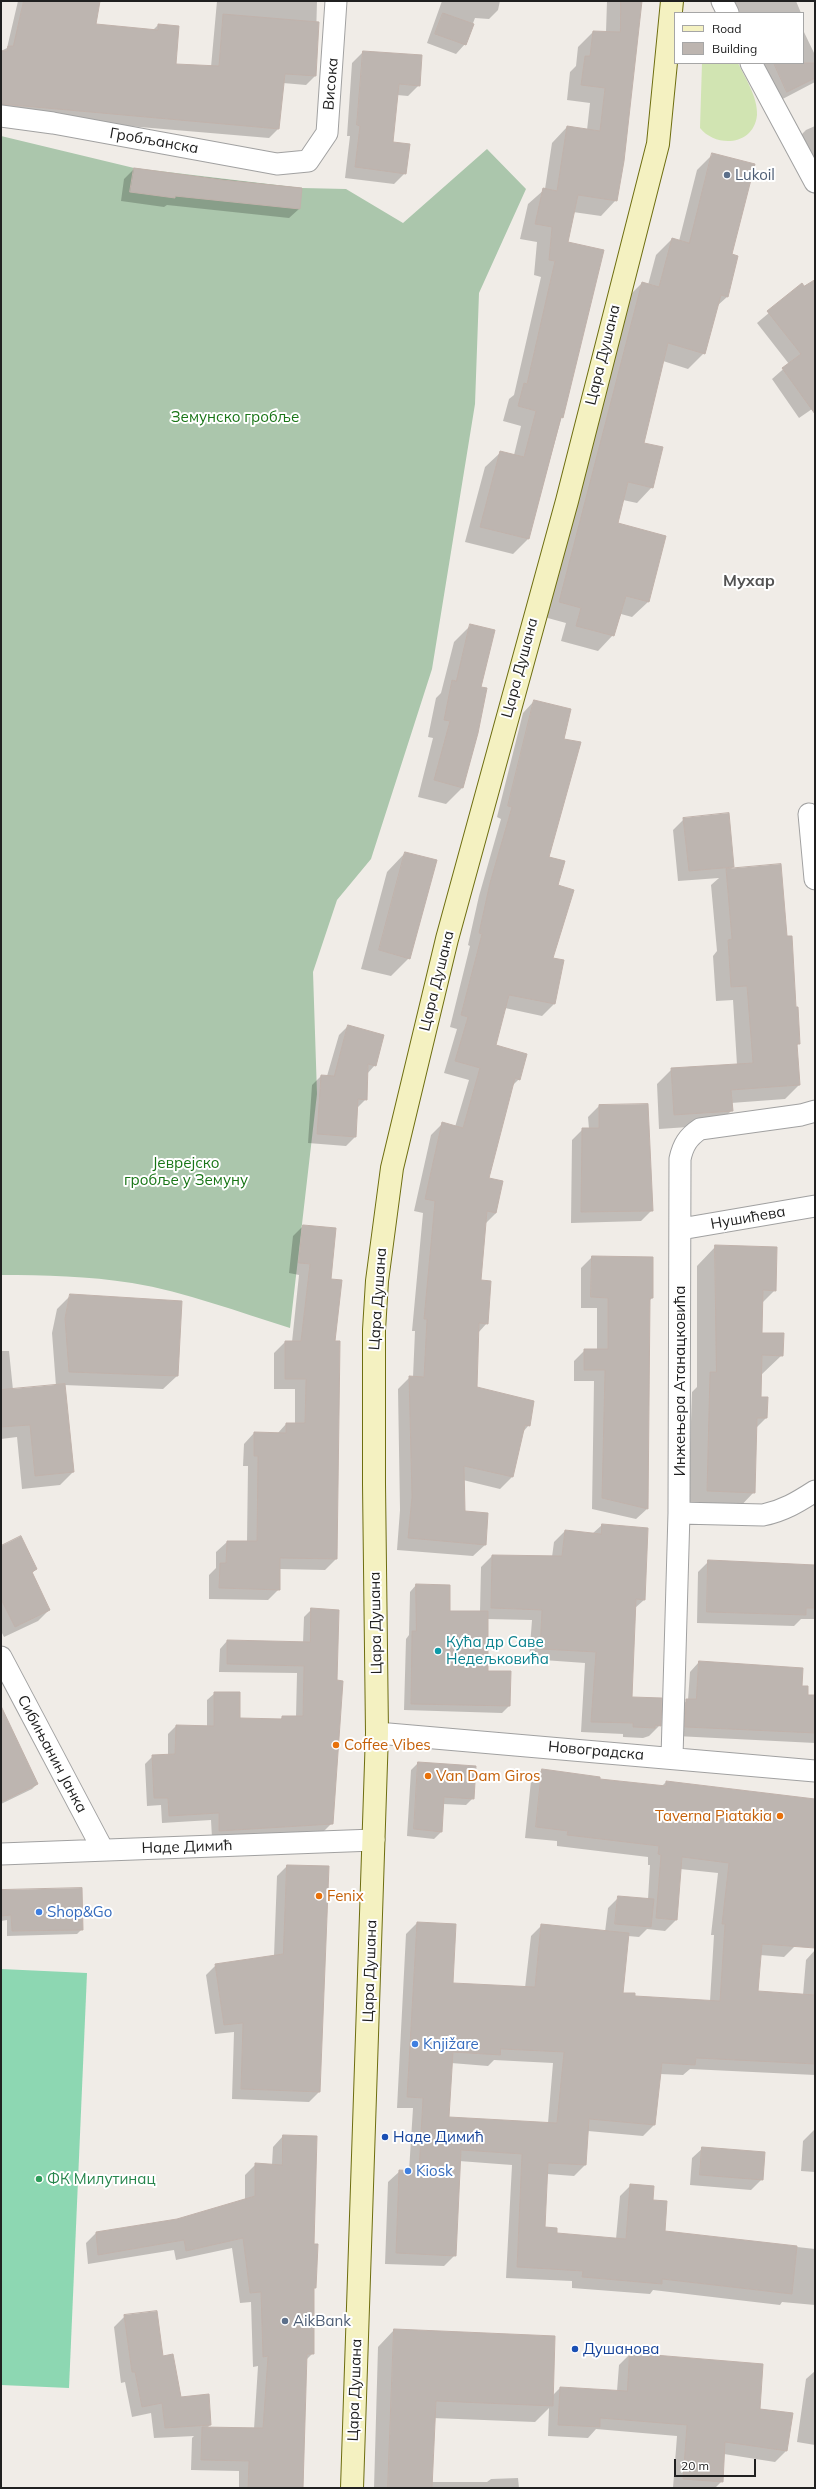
<!DOCTYPE html>
<meta charset="utf-8">
<style>
body{margin:0}
#map{position:relative;width:816px;height:2489px;overflow:hidden;background:#f0ece7;font-family:Mulish,sans-serif}
canvas{display:block}
.frame{position:absolute;inset:0;border:2px solid #202020;pointer-events:none}
.legend{position:absolute;left:674px;top:12px;width:130px;height:52px;box-sizing:border-box;background:#fff;border:1px solid #a6a6a6;margin:0;padding:5px 7px;list-style:none;font-size:12px;color:#202020}
.legend li{display:flex;align-items:center;gap:8px;height:20px}
.legend b{width:20px;border:1px solid #a6a6a6}
.scale{position:absolute;left:674px;top:2459px;width:82px;height:18px;box-sizing:border-box;border:2px solid #202020;border-top:0;padding-left:5px;font-size:12px;line-height:14px;white-space:nowrap;color:#202020;-webkit-text-stroke:3px #fff;paint-order:stroke}
</style>
<div id="map">
<canvas width="816" height="2489"></canvas>
<div class="frame"></div>
<ul class="legend">
<li><b style="height:5px;background:#f4f1c1"></b>Road</li>
<li><b style="height:11px;background:#bdb5b0"></b>Building</li>
</ul>
<div class="scale">20 m</div>
</div>
<script>
const ctx = document.querySelector('canvas').getContext('2d');
ctx.lineJoin = 'round';
function fill(path, color) { ctx.fillStyle = color; ctx.fill(path, 'evenodd'); }
function trace(path, color, width, dash) { ctx.strokeStyle = color; ctx.lineWidth = width; ctx.lineCap = dash ? 'butt' : 'round'; ctx.setLineDash(dash || []); ctx.stroke(path); }
function label(font, color, halo, rows, align = 'center') {
  ctx.font = font + ' Mulish,sans-serif'; ctx.lineWidth = 4; ctx.setLineDash([]); ctx.textBaseline = 'middle'; ctx.strokeStyle = halo; ctx.fillStyle = color; for (const [text, x, y, turn = 0] of rows) {
    ctx.save(); ctx.translate(x, y); ctx.rotate((+turn || 0) * Math.PI / 180); ctx.textAlign = isNaN(turn) ? turn : align; if (halo) ctx.strokeText(text, 0, 0); ctx.fillText(text, 0, 0); ctx.restore();
  }
}
const grass = new Path2D(`
 M 702,63 L 738,63 C 745,78 758,97 757,115 C 754,146 716,148 700,128 Z`);
const cemetery = new Path2D(`
 M 1,136 L 134,168 L 302,188 L 346,189 L 403,223 L 487,149 L 526,189 L 479,293 L 475,404 L 432,669 L 371,859 L 337,900 L 313,972 L 317,1094 L 290,1328 C 238,1312 186,1292 132,1283 C 88,1276 45,1275 1,1275 Z`);
const pitch = new Path2D(`
 M 1,1969 L 87,1973 L 69,2388 L 1,2385 Z`);
const shadow = new Path2D(`
 M 18,1 L 99,1 L 95,25 L 153,30 L 158,25 L 175,65 L 211,67 L 217,1 L 317,1 L 315,76 L 306,85 L 283,83 L 278,129 L 269,138 L 34,118 L 1,113 L 1,51 L 7,48 Z
 M 442,1 L 500,1 L 498,10 L 489,19 L 475,18 L 465,44 L 456,54 L 427,43 Z
 M 607,1 L 641,1 L 616,200 L 601,216 L 573,212 L 566,242 L 567,398 L 528,539 L 513,554 L 465,542 L 485,467 L 501,452 L 514,455 L 521,426 L 503,421 L 509,399 L 514,395 L 541,277 L 534,275 L 537,242 L 520,239 L 528,204 L 545,189 L 552,143 L 567,127 L 587,130 L 590,103 L 567,100 L 570,72 L 576,66 L 578,47 L 593,32 L 606,32 Z
 M 728,1 L 796,1 L 801,13 L 733,13 Z
 M 803,30 L 815,55 L 815,82 L 775,103 L 757,63 L 803,63 Z
 M 363,52 L 419,85 L 408,96 L 397,95 L 392,143 L 405,173 L 394,184 L 345,178 L 350,136 L 347,136 L 352,63 Z
 M 815,126 L 815,167 L 795,141 L 806,130 Z
 M 713,154 L 731,255 L 737,257 L 727,297 L 717,306 L 704,353 L 688,369 L 663,361 L 643,443 L 652,487 L 637,503 L 623,500 L 617,524 L 665,536 L 648,602 L 632,617 L 621,614 L 613,635 L 598,651 L 561,641 L 566,623 L 544,617 L 626,299 L 642,283 L 648,285 L 656,255 L 672,239 L 679,241 L 697,170 Z
 M 134,169 L 301,188 L 299,209 L 289,218 L 167,205 L 164,207 L 121,201 L 124,179 Z
 M 815,281 L 815,407 L 799,418 L 772,379 L 789,364 L 757,323 L 802,285 L 804,287 Z
 M 471,625 L 480,688 L 463,787 L 446,804 L 418,797 L 433,738 L 428,737 L 436,698 L 441,693 L 454,642 Z
 M 534,701 L 562,740 L 547,857 L 557,886 L 552,958 L 554,1004 L 542,1016 L 505,1008 L 495,1045 L 519,1079 L 512,1086 L 488,1179 L 502,1182 L 496,1213 L 485,1224 L 480,1281 L 487,1323 L 478,1333 L 476,1388 L 529,1425 L 522,1433 L 512,1477 L 500,1489 L 463,1480 L 464,1512 L 485,1545 L 473,1556 L 397,1550 L 400,1510 L 398,1389 L 410,1377 L 413,1377 L 415,1331 L 412,1331 L 423,1213 L 414,1211 L 431,1135 L 443,1123 L 455,1127 L 469,1080 L 444,1073 L 457,1029 L 450,1027 L 470,946 L 468,945 L 479,896 L 501,819 L 497,817 L 523,713 Z
 M 684,819 L 733,867 L 730,870 L 786,937 L 799,1043 L 796,1046 L 799,1085 L 785,1099 L 731,1103 L 732,1110 L 717,1125 L 659,1129 L 657,1084 L 672,1069 L 737,1065 L 733,1000 L 716,1001 L 713,956 L 717,951 L 711,885 L 719,878 L 678,881 L 673,830 Z
 M 405,853 L 409,958 L 391,976 L 361,969 L 387,872 Z
 M 348,1026 L 375,1065 L 367,1074 L 366,1099 L 357,1108 L 355,1137 L 346,1146 L 308,1143 L 312,1085 L 321,1076 L 327,1076 L 339,1035 Z
 M 599,1106 L 652,1210 L 641,1221 L 571,1223 L 572,1140 L 583,1129 L 589,1129 L 588,1117 Z
 M 303,1226 L 330,1280 L 334,1342 L 339,1342 L 336,1559 L 325,1570 L 279,1569 L 279,1589 L 268,1600 L 209,1599 L 209,1575 L 216,1568 L 216,1552 L 227,1542 L 247,1542 L 248,1466 L 243,1466 L 244,1444 L 254,1433 L 277,1434 L 286,1424 L 295,1424 L 295,1389 L 274,1389 L 274,1353 L 285,1342 L 292,1342 L 299,1275 L 289,1273 L 293,1236 Z
 M 716,1246 L 775,1290 L 762,1303 L 761,1334 L 782,1355 L 761,1375 L 760,1398 L 766,1418 L 756,1428 L 754,1492 L 735,1512 L 688,1510 L 692,1392 L 697,1387 L 697,1266 Z
 M 592,1257 L 652,1298 L 649,1301 L 647,1509 L 636,1519 L 592,1509 L 594,1381 L 574,1381 L 574,1361 L 585,1350 L 597,1350 L 597,1308 L 581,1308 L 581,1268 Z
 M 71,1295 L 177,1376 L 163,1389 L 64,1385 L 73,1472 L 60,1485 L 22,1489 L 17,1437 L 1,1439 L 1,1351 L 9,1351 L 13,1390 L 56,1386 L 52,1333 L 57,1309 Z
 M 602,1525 L 644,1600 L 635,1608 L 631,1698 L 660,1725 L 649,1736 L 643,1738 L 623,1737 L 623,1734 L 581,1732 L 585,1663 L 529,1659 L 532,1620 L 487,1619 L 487,1672 L 509,1706 L 502,1713 L 404,1710 L 406,1639 L 409,1635 L 410,1592 L 416,1585 L 449,1612 L 480,1612 L 481,1567 L 492,1556 L 552,1557 L 554,1542 L 565,1531 L 592,1534 Z
 M 1,1547 L 36,1569 L 31,1574 L 49,1610 L 38,1621 L 4,1637 L 1,1631 Z
 M 709,1561 L 815,1566 L 815,1619 L 801,1619 L 794,1626 L 697,1623 L 698,1572 Z
 M 312,1609 L 332,1823 L 324,1831 L 212,1838 L 211,1820 L 162,1823 L 161,1805 L 147,1806 L 145,1764 L 153,1756 L 168,1755 L 168,1734 L 176,1726 L 207,1727 L 207,1700 L 215,1693 L 239,1719 L 280,1720 L 282,1717 L 296,1717 L 297,1673 L 219,1672 L 220,1649 L 227,1641 L 303,1643 L 304,1617 Z
 M 699,1662 L 800,1686 L 807,1696 L 815,1696 L 815,1743 L 676,1736 L 677,1709 L 688,1700 L 690,1672 Z
 M 1,1744 L 37,1784 L 32,1789 L 1,1804 Z
 M 418,1763 L 473,1798 L 466,1805 L 443,1804 L 441,1832 L 434,1839 L 407,1836 L 411,1770 Z
 M 542,1770 L 599,1780 L 662,1786 L 666,1782 L 795,1946 L 784,1957 L 760,1955 L 757,1992 L 803,1995 L 806,1960 L 815,1950 L 815,2075 L 690,2069 L 683,2075 L 660,2074 L 654,2125 L 643,2136 L 588,2131 L 585,2165 L 574,2176 L 547,2174 L 544,2228 L 556,2234 L 616,2239 L 620,2196 L 631,2185 L 652,2201 L 664,2232 L 815,2249 L 815,2305 L 782,2302 L 780,2305 L 653,2290 L 650,2294 L 572,2288 L 572,2281 L 506,2278 L 512,2165 L 459,2161 L 455,2255 L 444,2266 L 385,2264 L 388,2182 L 400,2171 L 409,2171 L 413,2108 L 397,2108 L 406,1934 L 417,1923 L 452,1984 L 525,1988 L 531,1936 L 542,1925 L 605,1932 L 608,1908 L 619,1897 L 648,1899 L 650,1865 L 648,1865 L 648,1857 L 557,1846 L 557,1841 L 525,1838 L 531,1781 ZM 680,1869 L 718,1873 L 711,1935 L 714,1935 L 710,2001 L 634,1997 L 622,1993 L 628,1936 L 639,1937 L 647,1929 L 665,1931 L 676,1920 ZM 494,2060 L 553,2063 L 548,2123 L 448,2118 L 451,2063 L 488,2066 Z
 M 287,1866 L 328,1867 L 319,2092 L 309,2102 L 232,2099 L 234,2032 L 215,2034 L 206,1975 L 216,1965 L 274,1956 L 277,1876 Z
 M 1,1886 L 3,1891 L 82,1929 L 77,1934 L 7,1936 L 7,1920 L 1,1921 Z
 M 814,2130 L 815,2172 L 801,2171 L 803,2141 Z
 M 283,2136 L 313,2245 L 315,2287 L 313,2290 L 313,2353 L 306,2360 L 303,2488 L 239,2488 L 239,2471 L 191,2470 L 192,2438 L 194,2436 L 154,2438 L 151,2413 L 132,2417 L 125,2382 L 121,2383 L 114,2327 L 125,2316 L 162,2357 L 180,2398 L 210,2425 L 207,2428 L 254,2429 L 258,2366 L 253,2367 L 251,2302 L 240,2303 L 232,2248 L 176,2260 L 174,2250 L 88,2264 L 86,2243 L 96,2233 L 177,2220 L 245,2200 L 245,2175 L 256,2164 L 272,2165 L 273,2147 Z
 M 703,2148 L 762,2179 L 751,2190 L 690,2185 L 692,2158 Z
 M 394,2330 L 552,2396 L 560,2388 L 617,2391 L 619,2365 L 630,2354 L 759,2409 L 792,2414 L 786,2451 L 775,2462 L 724,2454 L 722,2481 L 715,2488 L 673,2488 L 677,2436 L 596,2429 L 588,2438 L 548,2436 L 549,2408 L 535,2422 L 433,2418 L 431,2482 L 487,2482 L 491,2479 L 518,2478 L 519,2488 L 374,2488 L 378,2347 Z
 M 815,2371 L 815,2445 L 797,2442 L 806,2379 Z`);
const building = new Path2D(`
 M 24,1 L 100,1 L 96,24 L 158,30 L 158,24 L 179,26 L 176,64 L 219,66 L 223,14 L 319,22 L 316,76 L 285,74 L 279,129 L 1,104 L 1,51 L 7,51 L 8,46 L 13,46 Z
 M 621,1 L 642,1 L 624,161 L 617,201 L 578,195 L 568,242 L 604,250 L 563,418 L 561,417 L 529,539 L 480,527 L 500,451 L 524,457 L 536,411 L 518,406 L 524,383 L 527,384 L 555,261 L 549,260 L 552,227 L 535,224 L 543,188 L 557,191 L 567,126 L 600,131 L 605,88 L 581,85 L 585,56 L 590,56 L 593,31 L 620,32 Z
 M 443,13 L 474,24 L 466,45 L 435,34 Z
 M 363,51 L 422,55 L 420,86 L 399,84 L 393,142 L 410,144 L 406,174 L 355,167 L 360,126 L 357,125 Z
 M 774,63 L 815,63 L 815,78 L 787,92 Z
 M 712,153 L 755,164 L 732,254 L 738,256 L 728,297 L 721,295 L 705,354 L 668,343 L 644,443 L 663,447 L 653,488 L 628,482 L 618,523 L 666,536 L 649,602 L 626,596 L 614,636 L 576,626 L 581,608 L 559,602 L 642,282 L 659,287 L 672,238 L 689,243 Z
 M 134,168 L 223,180 L 302,188 L 300,209 L 175,196 L 175,198 L 130,192 Z
 M 815,280 L 815,414 L 782,368 L 801,354 L 767,311 L 802,283 L 804,286 Z
 M 470,624 L 495,630 L 481,687 L 487,688 L 478,733 L 463,788 L 434,780 L 450,721 L 444,720 L 452,680 L 456,681 Z
 M 534,700 L 571,709 L 564,739 L 581,742 L 549,857 L 565,861 L 558,885 L 574,890 L 553,958 L 564,960 L 555,1004 L 509,995 L 496,1045 L 527,1054 L 520,1080 L 515,1078 L 489,1178 L 503,1181 L 496,1213 L 487,1211 L 481,1280 L 491,1281 L 488,1324 L 479,1323 L 477,1387 L 534,1401 L 530,1426 L 525,1425 L 513,1477 L 464,1466 L 465,1511 L 488,1513 L 486,1545 L 408,1538 L 412,1497 L 409,1376 L 424,1377 L 427,1319 L 424,1319 L 435,1201 L 425,1199 L 442,1122 L 463,1128 L 480,1068 L 455,1061 L 468,1017 L 461,1015 L 482,934 L 479,933 L 490,883 L 512,807 L 508,806 Z
 M 729,813 L 734,867 L 689,871 L 683,818 Z
 M 405,852 L 437,860 L 410,959 L 379,950 Z
 M 781,864 L 787,936 L 792,936 L 796,1007 L 798,1007 L 800,1044 L 797,1044 L 800,1085 L 731,1090 L 733,1111 L 674,1115 L 671,1068 L 753,1063 L 747,986 L 731,987 L 728,940 L 732,939 L 726,869 Z
 M 348,1025 L 384,1035 L 376,1066 L 368,1064 L 367,1100 L 358,1099 L 356,1137 L 317,1134 L 321,1075 L 334,1076 Z
 M 648,1104 L 653,1211 L 581,1212 L 582,1128 L 599,1128 L 599,1105 Z
 M 303,1225 L 336,1228 L 331,1279 L 342,1280 L 335,1341 L 340,1341 L 337,1559 L 280,1558 L 280,1590 L 219,1588 L 220,1563 L 226,1563 L 227,1541 L 257,1541 L 258,1456 L 254,1456 L 254,1432 L 286,1433 L 286,1423 L 305,1423 L 306,1379 L 285,1379 L 285,1341 L 301,1341 L 310,1264 L 299,1263 Z
 M 715,1245 L 777,1247 L 776,1291 L 763,1290 L 762,1333 L 784,1333 L 783,1356 L 762,1355 L 761,1397 L 768,1397 L 767,1418 L 757,1418 L 755,1493 L 707,1491 L 710,1372 L 716,1372 Z
 M 592,1256 L 653,1257 L 653,1298 L 650,1298 L 648,1509 L 602,1498 L 605,1370 L 584,1370 L 584,1349 L 608,1349 L 608,1298 L 591,1297 Z
 M 70,1294 L 182,1301 L 178,1376 L 69,1372 L 65,1319 Z
 M 65,1384 L 74,1472 L 35,1476 L 30,1425 L 1,1427 L 1,1390 Z
 M 602,1524 L 648,1528 L 645,1600 L 636,1599 L 632,1697 L 662,1698 L 661,1726 L 655,1725 L 655,1728 L 633,1727 L 633,1723 L 591,1722 L 596,1652 L 540,1649 L 542,1610 L 491,1608 L 492,1555 L 562,1556 L 565,1530 L 601,1534 Z
 M 21,1536 L 37,1569 L 32,1572 L 50,1610 L 15,1627 L 1,1599 L 1,1546 Z
 M 708,1560 L 815,1565 L 815,1608 L 806,1608 L 806,1615 L 707,1612 Z
 M 416,1584 L 450,1585 L 450,1611 L 488,1611 L 488,1671 L 511,1671 L 510,1706 L 411,1704 L 412,1631 L 416,1631 Z
 M 311,1608 L 339,1610 L 337,1680 L 343,1681 L 333,1824 L 219,1831 L 219,1813 L 169,1816 L 168,1798 L 154,1798 L 152,1755 L 175,1754 L 176,1725 L 214,1726 L 214,1692 L 240,1692 L 240,1718 L 282,1719 L 282,1716 L 303,1716 L 304,1666 L 227,1664 L 227,1640 L 310,1642 Z
 M 699,1661 L 803,1668 L 802,1686 L 808,1686 L 808,1695 L 815,1695 L 815,1733 L 685,1727 L 686,1699 L 696,1699 Z
 M 1,1706 L 38,1784 L 1,1802 Z
 M 418,1762 L 476,1766 L 474,1799 L 444,1797 L 442,1832 L 414,1829 Z
 M 542,1769 L 600,1777 L 600,1779 L 666,1786 L 666,1781 L 815,1799 L 815,1948 L 762,1944 L 758,1991 L 815,1995 L 815,2064 L 696,2058 L 695,2065 L 662,2063 L 655,2125 L 589,2119 L 586,2165 L 548,2163 L 545,2227 L 557,2228 L 557,2233 L 626,2239 L 630,2184 L 654,2186 L 653,2200 L 667,2201 L 665,2231 L 797,2246 L 792,2294 L 662,2279 L 662,2284 L 582,2277 L 583,2271 L 517,2267 L 522,2154 L 461,2150 L 456,2256 L 396,2253 L 399,2170 L 419,2171 L 423,2098 L 407,2097 L 417,1922 L 456,1924 L 453,1983 L 535,1987 L 541,1924 L 629,1933 L 623,1993 L 635,1993 L 635,1996 L 720,2001 L 725,1924 L 722,1924 L 729,1863 L 682,1857 L 677,1920 L 656,1918 L 661,1855 L 658,1854 L 659,1846 L 567,1835 L 568,1831 L 536,1827 ZM 501,2049 L 564,2052 L 557,2123 L 449,2117 L 453,2052 L 500,2055 Z
 M 287,1865 L 329,1866 L 320,2092 L 241,2089 L 243,2023 L 224,2025 L 215,1964 L 283,1954 Z
 M 82,1888 L 83,1930 L 12,1931 L 11,1915 L 1,1916 L 1,1890 Z
 M 618,1896 L 654,1899 L 651,1927 L 615,1924 Z
 M 283,2135 L 317,2136 L 314,2244 L 318,2244 L 316,2288 L 314,2288 L 314,2354 L 307,2354 L 303,2488 L 248,2488 L 249,2461 L 201,2460 L 202,2427 L 263,2428 L 268,2356 L 263,2357 L 261,2292 L 250,2293 L 243,2238 L 186,2251 L 184,2240 L 98,2255 L 96,2232 L 177,2219 L 255,2196 L 255,2163 L 282,2165 Z
 M 702,2147 L 765,2152 L 763,2180 L 700,2175 Z
 M 157,2311 L 163,2356 L 173,2354 L 181,2397 L 209,2394 L 211,2425 L 165,2428 L 162,2403 L 142,2407 L 135,2372 L 132,2372 L 124,2315 Z
 M 394,2329 L 555,2336 L 553,2406 L 436,2401 L 432,2488 L 388,2488 Z
 M 630,2353 L 763,2364 L 760,2409 L 793,2413 L 787,2451 L 725,2442 L 723,2482 L 683,2479 L 687,2425 L 600,2418 L 600,2427 L 558,2425 L 560,2387 L 627,2391 Z`);
const street = new Path2D(`
 M 722,1 L 728,13
 M 751,63 L 815,182
 M 1,116 L 53,123 L 277,164 L 308,161 L 327,133 L 336,1
 M 809,814 L 815,879
 M 681,1229 L 815,1206
 M 679,1513 L 763,1515 C 783,1511 798,1502 815,1491
 M 1,1657 L 103,1850
 M 377,1733 L 815,1771
 M 672,1757 L 679,1513 L 680,1159 C 683,1145 688,1137 700,1129 L 801,1115 L 815,1111
 M 1,1854 L 374,1840`);
const secondary = new Path2D(`
 M 352,2488 L 377,1733 L 374,1484 L 374,1330 L 377,1281 L 392,1168 L 447,939 L 567,501 L 658,144 L 672,1`);
const markers = [
 [727,175,4,"#5c6f8a"],
 [438,1651,4,"#0f9aa8"],
 [336,1745,4,"#e8710a"],
 [428,1776,4,"#e8710a"],
 [780,1816,4,"#e8710a"],
 [319,1896,4,"#e8710a"],
 [39,1912,4,"#3f7fe0"],
 [415,2044,4,"#3f7fe0"],
 [385,2137,4,"#1a4fb4"],
 [408,2171,4,"#3f7fe0"],
 [39,2179,4,"#2e9e5b"],
 [285,2321,4,"#5c6f8a"],
 [575,2349,4,"#1a4fb4"]
];
const streetNames = [
 ["Висока",331,84,-85],
 ["Гробљанска",154,141,10],
 ["Цара Душана",603,355,-76],
 ["Цара Душана",520,668,-75],
 ["Цара Душана",437,981,-76],
 ["Нушићева",748,1218,-10],
 ["Цара Душана",378,1299,-86],
 ["Инжењера Атанацковића",680,1381,-90],
 ["Цара Душана",376,1623,-91],
 ["Новоградска",596,1751,5],
 ["Сибињанин Јанка",52,1754,62],
 ["Наде Димић",187,1847,-2],
 ["Цара Душана",370,1971,-88],
 ["Цара Душана",355,2390,-88]
];
const serviceNames = [
 ["Lukoil",735,175],
 ["AikBank",293,2321]
];
const parkNames = [
 ["Земунско гробље",235,417],
 ["Јеврејско",186,1163],
 ["гробље у Земуну",186,1180]
];
const cultureNames = [
 ["Кућа др Саве",446,1642],
 ["Недељковића",446,1659]
];
const foodNames = [
 ["Coffee Vibes",344,1745],
 ["Van Dam Giros",436,1776],
 ["Taverna Piatakia",772,1816,"right"],
 ["Fenix",327,1896]
];
const shopNames = [
 ["Shop&Go",47,1912],
 ["Knjižare",423,2044],
 ["Kiosk",416,2171]
];
const transitNames = [
 ["Наде Димић",393,2137],
 ["Душанова",583,2349]
];
const leisureNames = [
 ["ФК Милутинац",47,2179]
];
const neighbourhoodNames = [
 ["Мухар",749,581]
];
fill(grass, '#d1e4b2');
fill(cemetery, '#abc6ac');
fill(pitch, '#8dd7b2');
fill(shadow, '#0003');
fill(building, '#bdb5b0');
trace(building, '#c0b2ab', 1);
trace(street, '#a1a1a1', 23);
trace(secondary, '#6e6e10', 24);
trace(street, '#fff', 21);
trace(secondary, '#f4f1c1', 22);
for (const [x, y, r, color] of markers) { const dot = new Path2D(); dot.arc(x, y, r, 0, 2 * Math.PI); ctx.fillStyle = color; ctx.fill(dot); trace(dot, '#fff', 1.5); }
label('15px', '#202020', '#fff', streetNames);
label('15px', '#4e5e75', '#fff', serviceNames, 'left');
label('15px', '#197517', '#fff', parkNames);
label('15px', '#0d838f', '#fff', cultureNames, 'left');
label('15px', '#c56008', '#fff', foodNames, 'left');
label('15px', '#366cbe', '#fff', shopNames, 'left');
label('15px', '#164399', '#fff', transitNames, 'left');
label('15px', '#27864d', '#fff', leisureNames, 'left');
label('bold 16px', '#535353', '#fff', neighbourhoodNames);
</script>
